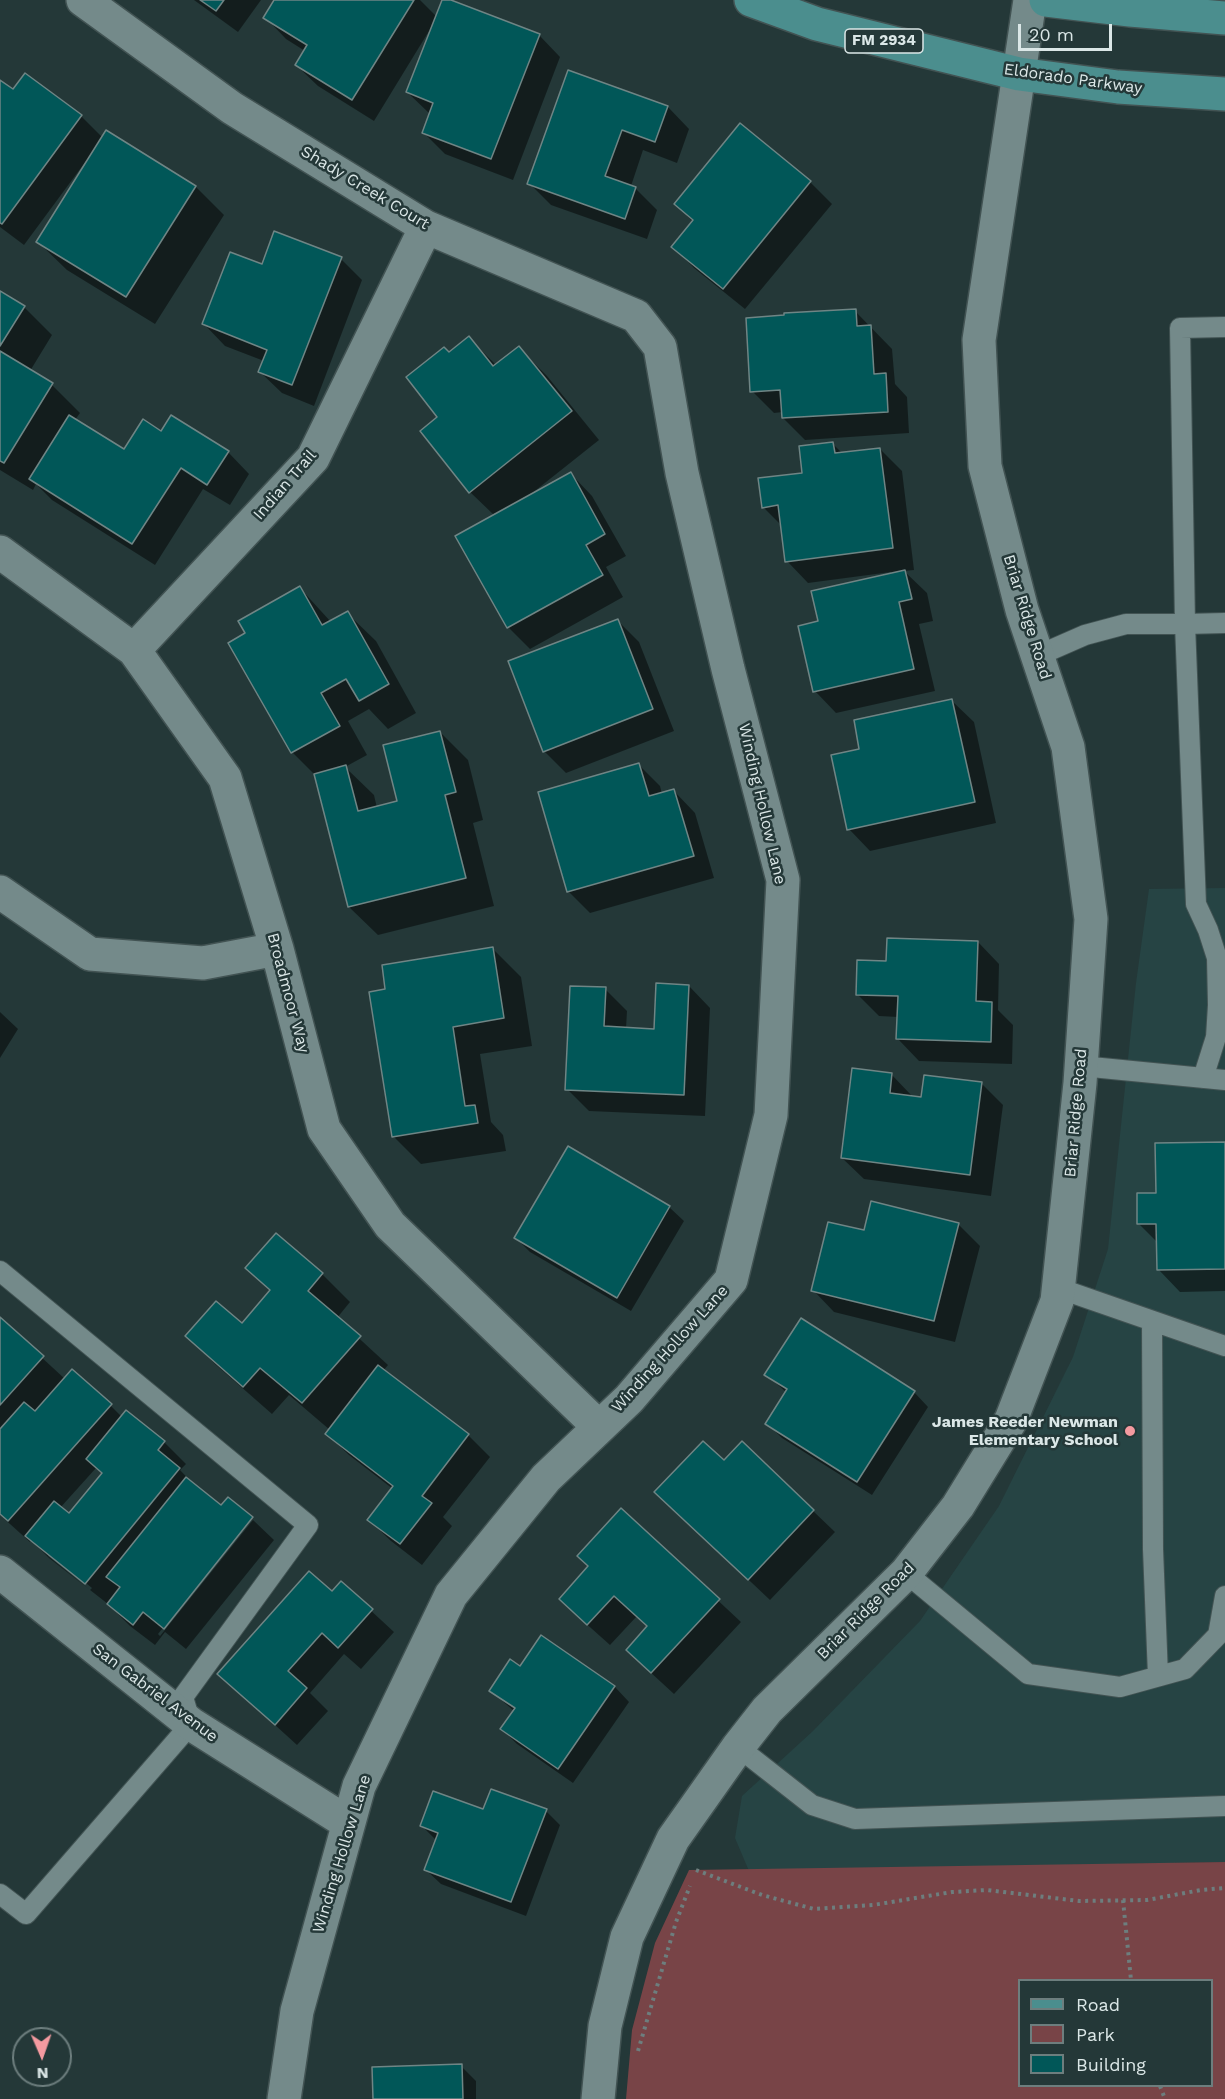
<!DOCTYPE html>
<style>
body{margin:0}
#map{position:relative;width:1225px;height:2099px;overflow:hidden;background:#243838;font-family:"Work Sans",sans-serif}
canvas{display:block}
.legend{position:absolute;left:1018px;top:1979px;width:195px;height:108px;box-sizing:border-box;background:#243838;border:2px solid #6d7e7e;margin:0;padding:8px 10px;list-style:none;font-size:18px;color:#dbe7e7}
.legend li{display:flex;align-items:center;gap:12px;height:30px}
.legend b{width:30px;border:2px solid #6d7e7e}
.north{position:absolute;left:12px;top:2027px;width:60px;height:60px;box-sizing:border-box;background:#243838;border:2px solid #6d7e7e;border-radius:50%;rotate:178deg;font-size:16px;font-weight:700;line-height:24px;text-align:center;color:#dbe7e7}
.north::after{content:'';display:block;margin:auto;width:21px;height:27px;background:#f49aa0;clip-path:polygon(50% 0,100% 100%,50% 72%,0 100%)}
.scale{position:absolute;left:1018px;top:24px;width:94px;height:27px;box-sizing:border-box;border:3px solid #dbe7e7;border-top:0;padding-left:8px;font-size:18px;line-height:21px;white-space:nowrap;color:#dbe7e7;-webkit-text-stroke:4px #243838;paint-order:stroke}
</style>
<div id="map">
<canvas width="1225" height="2099"></canvas>
<ul class="legend">
<li><b style="height:8px;background:#4b8e8e"></b>Road</li>
<li><b style="height:16px;background:#784447"></b>Park</li>
<li><b style="height:16px;background:#015758"></b>Building</li>
</ul>
<div class="north">N</div>
<div class="scale">20 m</div>
</div>
<script>
const ctx = document.querySelector('canvas').getContext('2d');
ctx.lineJoin = 'round';
function fill(path, color) { ctx.fillStyle = color; ctx.fill(path, 'evenodd'); }
function trace(path, color, width, dash) { ctx.strokeStyle = color; ctx.lineWidth = width; ctx.lineCap = dash ? 'butt' : 'round'; ctx.setLineDash(dash || []); ctx.stroke(path); }
function label(font, color, halo, rows, align = 'center') {
  ctx.font = font + ' "Work Sans",sans-serif'; ctx.lineWidth = 5; ctx.setLineDash([]); ctx.textBaseline = 'middle'; ctx.strokeStyle = halo; ctx.fillStyle = color; for (const [text, x, y, turn = 0] of rows) {
    ctx.save(); ctx.translate(x, y); ctx.rotate((+turn || 0) * Math.PI / 180); ctx.textAlign = isNaN(turn) ? turn : align; if (halo) ctx.strokeText(text, 0, 0); ctx.fillText(text, 0, 0); ctx.restore();
  }
}
const built = new Path2D(`
 M 1225,888 L 1225,1862 L 749,1871 L 735,1838 L 742,1796 L 813,1731 L 920,1621 L 999,1506 L 1073,1357 L 1108,1249 L 1136,983 L 1149,889 Z`);
const green = new Path2D(`
 M 1225,1862 L 1225,2099 L 626,2099 L 632,2030 L 655,1943 L 689,1870 ZM 1020,1980 L 1212,1980 L 1212,2086 L 1020,2086 Z`);
const shadow = new Path2D(`
 M 194,0 L 261,0 L 238,32 Z
 M 276,0 L 420,0 L 437,17 L 443,0 L 446,0 L 539,35 L 560,57 L 513,180 L 445,154 L 423,132 L 430,114 L 407,92 L 431,32 L 429,31 L 374,121 L 318,86 L 296,65 L 305,51 L 286,39 L 265,17 Z
 M 569,72 L 668,107 L 689,129 L 677,163 L 643,150 L 631,186 L 635,188 L 657,210 L 647,239 L 551,205 L 529,183 Z
 M 25,75 L 81,116 L 103,138 L 107,132 L 196,187 L 224,215 L 155,324 L 67,270 L 38,242 L 88,163 L 86,161 L 24,245 L 0,227 L 0,81 L 13,91 Z
 M 740,125 L 810,182 L 832,204 L 745,309 L 694,268 L 673,246 L 693,222 L 676,204 Z
 M 341,259 L 362,280 L 314,406 L 282,393 L 260,372 L 264,361 L 225,346 L 204,324 L 262,266 Z
 M 0,293 L 24,307 L 52,335 L 30,371 L 52,385 L 80,413 L 75,420 L 124,451 L 162,433 L 228,452 L 249,474 L 230,505 L 203,489 L 155,565 L 52,500 L 36,484 L 33,490 L 0,470 Z
 M 855,311 L 892,349 L 895,384 L 907,397 L 909,433 L 805,440 L 783,418 L 783,412 L 774,413 L 752,391 L 785,317 Z
 M 469,338 L 496,365 L 519,348 L 547,376 L 599,440 L 531,494 L 532,495 L 571,474 L 592,496 L 626,556 L 606,567 L 623,597 L 530,649 L 508,627 L 495,516 L 470,492 L 439,417 L 449,354 Z
 M 833,444 L 843,454 L 880,449 L 902,471 L 914,570 L 904,571 L 927,593 L 933,621 L 919,624 L 935,691 L 836,713 L 815,691 L 820,623 L 891,575 L 891,572 L 808,583 L 787,561 L 782,526 L 763,507 L 804,474 Z
 M 300,588 L 331,622 L 347,613 L 376,641 L 416,713 L 388,729 L 369,709 L 348,721 L 367,755 L 345,767 L 374,795 L 377,808 L 399,802 L 440,732 L 468,760 L 483,820 L 473,823 L 494,906 L 378,935 L 349,907 L 315,775 L 292,752 L 247,634 Z
 M 618,621 L 639,642 L 674,731 L 566,773 L 544,751 Z
 M 952,701 L 974,722 L 996,823 L 870,851 L 849,829 L 861,750 Z
 M 639,765 L 660,786 L 662,794 L 674,791 L 695,813 L 714,878 L 590,913 L 569,892 L 540,793 Z
 M 978,942 L 999,964 L 998,1010 L 1013,1025 L 1012,1064 L 919,1061 L 898,1039 L 898,1017 L 879,1016 L 857,994 L 887,962 Z
 M 493,949 L 521,977 L 532,1046 L 480,1054 L 491,1122 L 503,1135 L 506,1151 L 421,1164 L 393,1136 L 387,991 Z
 M 689,986 L 710,1008 L 705,1116 L 589,1111 L 567,1089 L 605,989 L 627,1011 L 626,1029 L 655,1031 Z
 M 0,1012 L 18,1029 L 0,1058 Z
 M 891,1074 L 913,1097 L 922,1098 L 982,1084 L 1003,1105 L 991,1196 L 864,1179 L 842,1158 Z
 M 1225,1144 L 1225,1291 L 1180,1292 L 1159,1270 L 1158,1243 L 1139,1224 L 1158,1194 Z
 M 568,1148 L 669,1207 L 684,1221 L 631,1311 L 530,1252 L 516,1238 Z
 M 958,1224 L 980,1246 L 955,1342 L 834,1312 L 813,1290 L 865,1232 Z
 M 247,1268 L 322,1274 L 350,1302 L 337,1318 L 388,1365 L 383,1371 L 468,1435 L 490,1457 L 443,1517 L 452,1526 L 422,1565 L 391,1541 L 369,1520 L 393,1489 L 349,1455 L 327,1434 L 330,1430 L 289,1395 L 272,1414 L 215,1364 L 187,1336 L 242,1325 L 271,1292 Z
 M 0,1319 L 65,1379 L 110,1405 L 122,1417 L 164,1442 L 186,1464 L 180,1470 L 200,1491 L 222,1507 L 228,1499 L 252,1519 L 250,1519 L 158,1634 L 160,1636 L 253,1520 L 274,1540 L 186,1649 L 165,1632 L 155,1645 L 130,1626 L 108,1604 L 49,1558 L 31,1540 L 30,1542 L 0,1515 ZM 96,1468 L 102,1474 L 69,1515 L 60,1508 ZM 50,1554 L 92,1588 L 90,1590 L 48,1556 Z
 M 766,1374 L 914,1392 L 928,1407 L 872,1495 L 782,1438 L 767,1423 L 787,1393 Z
 M 742,1443 L 835,1532 L 770,1600 L 678,1513 Z
 M 621,1510 L 741,1622 L 674,1694 L 649,1671 L 649,1627 L 637,1616 L 610,1645 L 582,1620 L 590,1567 Z
 M 341,1583 L 394,1632 L 361,1669 L 344,1654 L 310,1693 L 328,1711 L 297,1745 L 219,1674 L 332,1593 Z
 M 541,1637 L 615,1687 L 629,1702 L 573,1783 L 517,1744 L 502,1729 L 514,1711 L 491,1691 L 520,1668 Z
 M 484,1811 L 546,1811 L 560,1825 L 526,1916 L 441,1884 L 426,1870 L 437,1841 L 422,1826 Z
 M 461,2066 L 476,2081 L 476,2099 L 375,2099 Z`);
const building = new Path2D(`
 M 200,0 L 224,0 L 216,11 Z
 M 274,0 L 414,0 L 352,100 L 295,65 L 307,45 L 263,18 Z
 M 442,0 L 451,0 L 540,34 L 491,159 L 422,133 L 433,103 L 406,92 Z
 M 568,70 L 668,106 L 655,142 L 622,130 L 605,176 L 636,187 L 625,219 L 527,184 Z
 M 25,73 L 82,115 L 2,224 L 0,223 L 0,80 L 13,89 Z
 M 740,123 L 811,181 L 723,289 L 671,247 L 693,220 L 674,204 Z
 M 106,130 L 196,186 L 126,297 L 36,242 Z
 M 274,231 L 342,257 L 292,385 L 258,372 L 267,350 L 202,324 L 230,252 L 262,264 Z
 M 0,291 L 25,306 L 0,346 Z
 M 856,309 L 857,326 L 871,325 L 874,374 L 886,373 L 888,412 L 782,418 L 780,390 L 750,392 L 746,318 L 784,315 L 784,313 Z
 M 469,336 L 493,366 L 519,346 L 572,411 L 469,493 L 420,431 L 437,417 L 406,377 L 444,347 L 449,352 Z
 M 0,351 L 53,383 L 4,463 L 0,461 Z
 M 69,415 L 124,449 L 143,419 L 161,431 L 171,415 L 229,451 L 207,485 L 181,468 L 132,544 L 29,479 Z
 M 833,442 L 835,453 L 880,448 L 893,548 L 785,562 L 778,505 L 762,508 L 758,478 L 802,473 L 799,446 Z
 M 571,472 L 605,534 L 586,545 L 603,575 L 507,628 L 455,536 Z
 M 905,570 L 912,599 L 899,602 L 914,669 L 813,692 L 798,626 L 818,621 L 811,591 Z
 M 300,586 L 322,625 L 348,611 L 389,684 L 359,701 L 346,679 L 321,693 L 340,726 L 291,753 L 228,643 L 245,633 L 238,621 Z
 M 618,619 L 653,709 L 543,752 L 508,661 Z
 M 952,699 L 975,802 L 847,830 L 831,755 L 859,749 L 854,720 Z
 M 440,731 L 456,792 L 445,795 L 466,878 L 348,907 L 314,774 L 346,765 L 358,811 L 397,801 L 383,745 Z
 M 639,763 L 649,796 L 674,789 L 694,856 L 567,892 L 538,792 Z
 M 887,938 L 978,941 L 976,1001 L 992,1002 L 991,1042 L 896,1039 L 898,996 L 856,995 L 857,960 L 886,961 Z
 M 493,947 L 504,1018 L 453,1027 L 465,1106 L 475,1105 L 478,1123 L 392,1137 L 369,992 L 385,989 L 382,965 Z
 M 656,983 L 689,985 L 684,1095 L 565,1090 L 570,986 L 606,987 L 604,1026 L 654,1029 Z
 M 852,1068 L 892,1073 L 890,1093 L 921,1097 L 924,1075 L 982,1082 L 970,1175 L 841,1158 Z
 M 1225,1142 L 1225,1269 L 1157,1270 L 1156,1224 L 1137,1224 L 1137,1193 L 1156,1193 L 1155,1143 Z
 M 568,1146 L 670,1206 L 617,1298 L 514,1238 Z
 M 871,1201 L 959,1223 L 934,1321 L 811,1291 L 828,1222 L 864,1230 Z
 M 276,1233 L 323,1273 L 308,1291 L 361,1336 L 302,1403 L 260,1368 L 243,1387 L 185,1336 L 216,1301 L 242,1323 L 270,1290 L 245,1268 Z
 M 0,1317 L 44,1356 L 0,1405 Z
 M 801,1318 L 915,1391 L 857,1482 L 765,1424 L 787,1389 L 764,1375 Z
 M 378,1365 L 469,1434 L 422,1496 L 432,1503 L 400,1544 L 367,1520 L 393,1486 L 325,1434 Z
 M 72,1369 L 112,1404 L 8,1521 L 0,1514 L 0,1429 L 24,1402 L 35,1411 Z
 M 126,1410 L 165,1441 L 158,1450 L 180,1468 L 85,1584 L 25,1536 L 54,1501 L 69,1513 L 102,1473 L 86,1459 Z
 M 703,1441 L 724,1460 L 742,1441 L 814,1510 L 748,1580 L 654,1492 Z
 M 186,1477 L 221,1505 L 228,1497 L 253,1517 L 164,1629 L 143,1612 L 133,1625 L 107,1604 L 120,1587 L 106,1577 Z
 M 621,1508 L 720,1599 L 651,1673 L 626,1650 L 647,1626 L 614,1596 L 587,1625 L 559,1599 L 588,1566 L 577,1556 Z
 M 309,1571 L 332,1591 L 341,1581 L 373,1609 L 338,1648 L 322,1633 L 288,1671 L 307,1688 L 275,1725 L 217,1674 Z
 M 541,1635 L 615,1686 L 558,1769 L 500,1729 L 515,1708 L 489,1691 L 510,1659 L 520,1666 Z
 M 491,1789 L 547,1809 L 511,1902 L 424,1870 L 438,1833 L 420,1826 L 433,1791 L 483,1809 Z
 M 462,2064 L 463,2099 L 373,2099 L 372,2067 Z`);
const path = new Path2D(`
 M 696,1870 L 762,1895 L 814,1909 L 873,1905 L 952,1892 L 987,1890 L 1079,1901 L 1147,1900 L 1201,1890 L 1225,1888
 M 1123,1900 L 1131,1980
 M 638,2051 L 676,1922 L 690,1886
 M 1160,2086 L 1165,2099`);
const lane = new Path2D(`
 M 1037,656 L 1085,635 L 1126,624 L 1185,624 L 1180,328 L 1225,327
 M 1218,1005 L 1217,958 L 1208,930 L 1196,904 L 1185,624 L 1225,623
 M 1081,1066 L 1225,1080
 M 1203,1078 L 1216,1037 L 1218,1005 L 1225,1005
 M 0,1271 L 308,1525 L 183,1697 L 191,1724 L 26,1914 L 0,1894
 M 1058,1288 L 1225,1346
 M 1152,1321 L 1153,1549 L 1158,1676
 M 906,1573 L 1028,1674 L 1120,1687 L 1185,1669 L 1218,1635 L 1225,1596
 M 738,1747 L 812,1805 L 855,1819 L 1225,1806`);
const street = new Path2D(`
 M 83,0 L 232,108 L 426,227 L 636,316 L 660,347 L 682,473 L 728,669 L 783,880 L 771,1115 L 731,1280 L 629,1399 L 546,1478 L 451,1595 L 359,1786 L 297,2011 L 284,2099
 M 0,552 L 134,650 L 225,778 L 277,949 L 324,1129 L 390,1225 L 599,1427
 M 134,650 L 313,458 L 426,227
 M 0,892 L 90,954 L 203,963 L 277,949
 M 0,1572 L 191,1724 L 348,1823
 M 598,2099 L 605,2026 L 627,1937 L 673,1839 L 738,1747 L 767,1710 L 906,1573 L 958,1506 L 1011,1420 L 1057,1301 L 1080,1083 L 1091,919 L 1068,747 L 1022,610 L 985,466 L 979,340 L 1030,0`);
const primary = new Path2D(`
 M 751,0 L 817,24 L 1019,74 L 1118,87 L 1225,94
 M 1046,0 L 1130,10 L 1225,18`);
const markers = [
 [1130,1431,6,"#f49aa0"]
];
const shields = [
 [884,41,78]
];
const shieldNames = [
 ["FM 2934",884,41]
];
const streetNames = [
 ["Eldorado Parkway",1073,79,8],
 ["Shady Creek Court",365,188,31],
 ["Indian Trail",285,485,-49],
 ["Briar Ridge Road",1027,617,73],
 ["Winding Hollow Lane",762,804,77],
 ["Broadmoor Way",288,993,75],
 ["Briar Ridge Road",1076,1113,-85],
 ["Winding Hollow Lane",670,1349,-48],
 ["Briar Ridge Road",866,1611,-45],
 ["San Gabriel Avenue",155,1693,37],
 ["Winding Hollow Lane",342,1854,-73]
];
const poiNames = [
 ["James Reeder Newman",1118,1422],
 ["Elementary School",1118,1440]
];
fill(built, '#264444');
fill(green, '#784447');
fill(shadow, '#0007');
fill(building, '#015758');
trace(building, '#6f8585', 1.5);
trace(lane, '#425353', 22);
trace(street, '#425353', 36);
trace(primary, '#425353', 36);
trace(path, '#6d7e7e', 4, [3, 4.5]);
trace(lane, '#748a8a', 20);
trace(street, '#748a8a', 33);
trace(primary, '#4b8e8e', 33);
for (const [x, y, r, color] of markers) { const dot = new Path2D(); dot.arc(x, y, r, 0, 2 * Math.PI); ctx.fillStyle = color; ctx.fill(dot); trace(dot, '#243838', 2); }
for (const [x, y, w] of shields) { const box = new Path2D(); box.roundRect(x - w / 2, y - 12, w, 24, 4.5); ctx.fillStyle = '#243838'; ctx.fill(box); trace(box, '#dbe7e7', 1.5); }
label('bold 15px', '#dbe7e7', null, shieldNames);
label('16px', '#dbe7e7', '#243838', streetNames);
label('bold 16px', '#dbe7e7', '#243838', poiNames, 'right');
</script>
